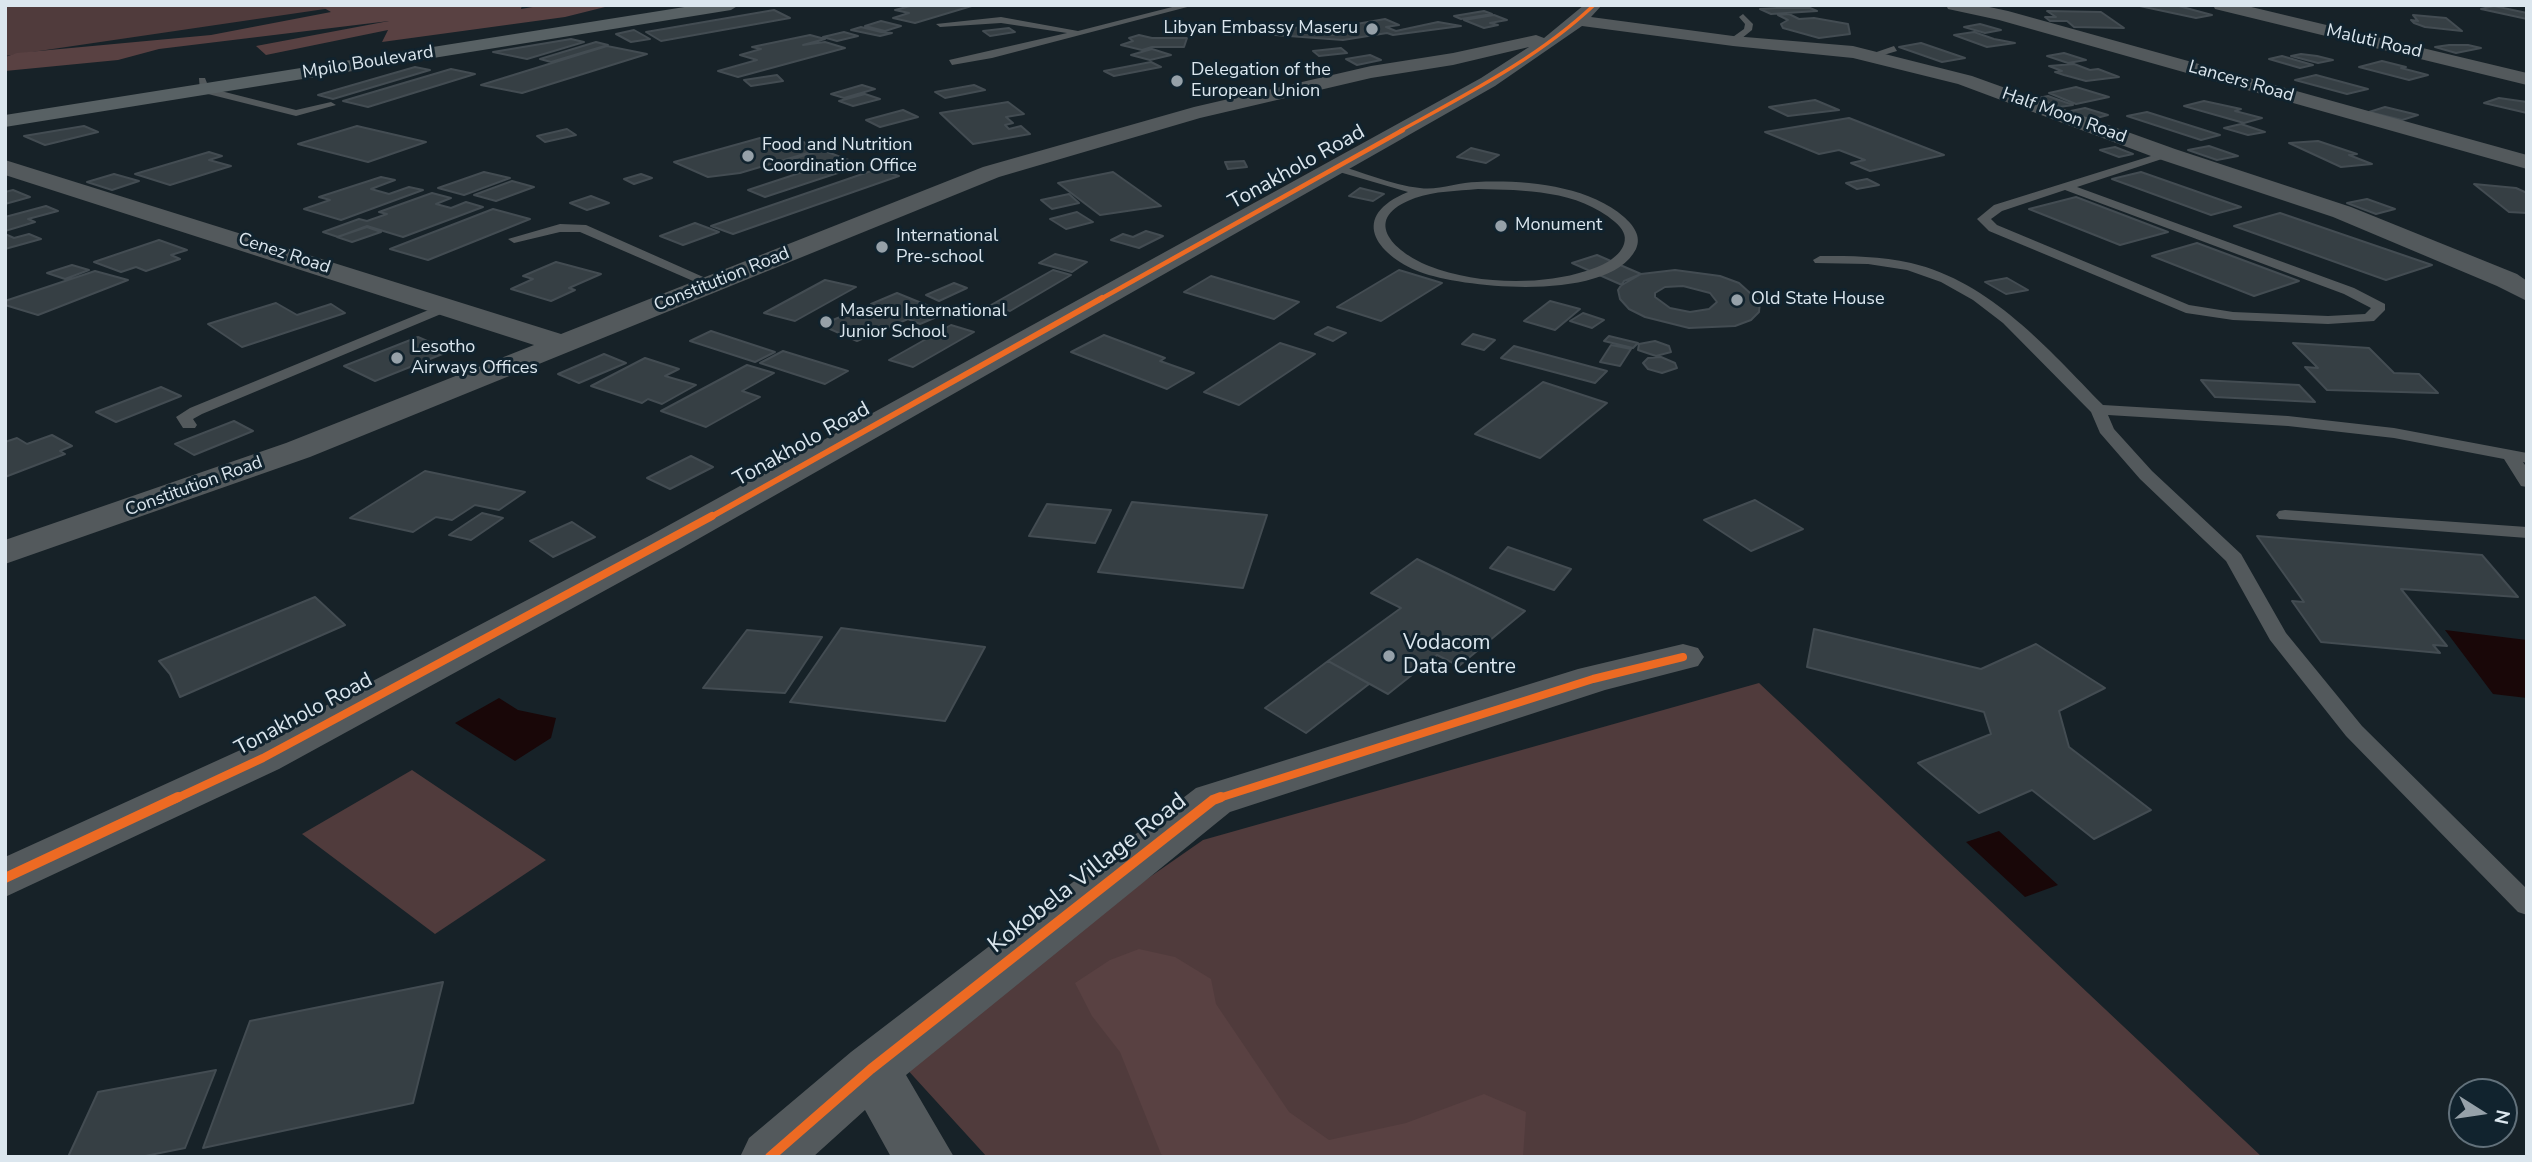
<!DOCTYPE html>
<style>
body{margin:0}
#map{position:relative;width:2532px;height:1162px;overflow:hidden;background:#172228;font-family:"Nunito Sans",sans-serif}
canvas{display:block}
.frame{position:absolute;inset:0;border:7px solid #dbe6ee;pointer-events:none}
.north{position:absolute;left:2448px;top:1078px;width:70px;height:70px;box-sizing:border-box;background:#11232e;border:2px solid #62717b;border-radius:50%;rotate:102deg;font-size:19px;font-weight:700;line-height:28px;text-align:center;color:#dbe6ee}
.north::after{content:'';display:block;margin:auto;width:24px;height:32px;background:#96a1a9;clip-path:polygon(50% 0,100% 100%,50% 72%,0 100%)}
</style>
<div id="map">
<canvas width="2532" height="1162"></canvas>
<div class="frame"></div>
<div class="north">N</div>
</div>
<script>
const ctx = document.querySelector('canvas').getContext('2d');
ctx.lineJoin = 'round';
function fill(path, color) { ctx.fillStyle = color; ctx.fill(path, 'evenodd'); }
function trace(path, color, width, dash) { ctx.strokeStyle = color; ctx.lineWidth = width; ctx.lineCap = dash ? 'butt' : 'round'; ctx.setLineDash(dash || []); ctx.stroke(path); }
function label(font, color, halo, rows, align = 'center') {
  ctx.font = font + ' "Nunito Sans",sans-serif'; ctx.lineWidth = 6; ctx.setLineDash([]); ctx.textBaseline = 'middle'; ctx.strokeStyle = halo; ctx.fillStyle = color; for (const [text, x, y, turn = 0] of rows) {
    ctx.save(); ctx.translate(x, y); ctx.rotate((+turn || 0) * Math.PI / 180); ctx.textAlign = isNaN(turn) ? turn : align; if (halo) ctx.strokeText(text, 0, 0); ctx.fillText(text, 0, 0); ctx.restore();
  }
}
const green = new Path2D(`
 M 5,5 L 352,5 L 5,56 Z
 M 1759,683 L 2262,1157 L 987,1157 L 894,1055 L 1203,840 Z
 M 412,770 L 546,860 L 435,934 L 302,834 Z`);
const forest = new Path2D(`
 M 319,5 L 522,5 L 521,9 L 544,5 L 613,5 L 565,17 L 382,42 L 388,30 L 266,55 L 256,46 L 389,21 L 159,49 L 118,60 L 5,71 L 5,57 L 17,53 L 211,35 L 331,12 Z
 M 1139,949 L 1175,957 L 1211,979 L 1216,1004 L 1289,1112 L 1329,1140 L 1406,1123 L 1484,1094 L 1526,1112 L 1523,1157 L 1166,1157 L 1161,1154 L 1120,1052 L 1092,1016 L 1075,983 L 1110,960 Z`);
const water = new Path2D(`
 M 2445,630 L 2527,640 L 2527,698 L 2493,694 Z
 M 499,698 L 518,710 L 556,718 L 551,738 L 515,761 L 455,723 Z
 M 1999,831 L 2058,885 L 2025,897 L 1966,842 Z`);
const building = new Path2D(`
 M 914,5 L 975,5 L 915,23 L 893,18 L 909,13 L 895,10 Z
 M 2135,5 L 2175,5 L 2212,15 L 2196,18 Z
 M 2494,6 L 2527,13 L 2527,19 L 2481,9 Z
 M 1777,8 L 1810,8 L 1817,11 L 1771,14 L 1760,9 Z
 M 774,10 L 790,18 L 661,41 L 646,32 Z
 M 1484,11 L 1492,14 L 1461,19 L 1454,16 Z
 M 2047,11 L 2101,12 L 2124,28 L 2074,27 L 2067,21 L 2050,21 L 2045,17 L 2056,17 Z
 M 1789,14 L 1799,19 L 1814,18 L 1848,24 L 1850,34 L 1819,38 L 1783,28 L 1781,24 L 1788,20 L 1778,15 Z
 M 1494,15 L 1507,20 L 1490,23 L 1498,25 L 1484,28 L 1464,20 Z
 M 2413,15 L 2446,18 L 2462,31 L 2425,27 L 2414,23 L 2411,20 L 2418,21 Z
 M 1385,19 L 1399,25 L 1386,27 L 1396,31 L 1438,22 L 1461,26 L 1393,35 L 1387,33 L 1343,40 L 1275,35 L 1284,27 L 1301,28 L 1298,32 L 1335,35 L 1357,31 L 1345,26 Z
 M 881,21 L 901,26 L 885,31 L 865,26 Z
 M 1980,24 L 2001,30 L 1985,33 L 1964,27 Z
 M 861,27 L 881,32 L 892,33 L 880,36 L 851,30 Z
 M 1009,28 L 1015,32 L 990,36 L 983,31 Z
 M 634,30 L 650,39 L 631,42 L 616,34 Z
 M 844,32 L 858,36 L 837,41 L 823,37 Z
 M 1974,32 L 1994,39 L 2015,43 L 1987,47 L 1954,35 Z
 M 810,35 L 825,39 L 803,45 L 825,42 L 845,48 L 738,77 L 718,71 L 757,60 L 740,55 L 761,49 L 752,47 Z
 M 1139,35 L 1152,38 L 1187,38 L 1184,47 L 1152,47 L 1142,50 L 1121,45 L 1133,41 L 1129,38 Z
 M 571,39 L 584,42 L 527,59 L 493,52 Z
 M 596,42 L 608,45 L 551,62 L 540,59 Z
 M 1921,43 L 1965,58 L 1942,62 L 1899,47 Z
 M 2449,45 L 2468,45 L 2481,48 L 2456,53 L 2435,47 Z
 M 607,46 L 647,54 L 522,93 L 481,85 Z
 M 1341,48 L 1347,53 L 1319,56 L 1313,51 Z
 M 1152,49 L 1171,55 L 1150,60 L 1131,55 Z
 M 2064,53 L 2086,60 L 2068,63 L 2047,56 Z
 M 2301,54 L 2317,56 L 2333,60 L 2318,63 L 2291,56 Z
 M 1370,55 L 1381,60 L 1357,65 L 1346,59 Z
 M 2282,56 L 2313,65 L 2300,68 L 2269,59 Z
 M 2382,61 L 2406,67 L 2401,68 L 2428,75 L 2409,80 L 2359,67 Z
 M 1151,62 L 1161,67 L 1114,76 L 1104,71 Z
 M 2074,64 L 2090,70 L 2098,69 L 2119,77 L 2086,81 L 2064,75 L 2055,72 L 2062,71 L 2049,66 Z
 M 415,67 L 430,70 L 333,99 L 318,95 Z
 M 451,69 L 475,74 L 368,107 L 343,101 Z
 M 777,75 L 783,81 L 751,86 L 744,80 Z
 M 2316,75 L 2368,89 L 2347,94 L 2295,80 Z
 M 862,85 L 875,89 L 844,98 L 831,94 Z
 M 974,85 L 985,90 L 945,98 L 935,92 Z
 M 2076,87 L 2109,97 L 2076,104 L 2049,93 Z
 M 865,94 L 880,99 L 853,106 L 839,101 Z
 M 2048,96 L 2073,105 L 2059,107 L 2038,98 Z
 M 2499,98 L 2527,102 L 2527,113 L 2484,103 Z
 M 1815,100 L 1839,110 L 1788,116 L 1769,107 Z
 M 2204,101 L 2241,109 L 2235,111 L 2262,118 L 2244,123 L 2184,106 Z
 M 1008,102 L 1024,114 L 1006,117 L 1013,123 L 1005,125 L 1009,129 L 1021,126 L 1030,134 L 973,144 L 940,113 Z
 M 2385,107 L 2418,115 L 2402,120 L 2369,112 Z
 M 2085,108 L 2108,115 L 2089,120 L 2066,112 Z
 M 903,110 L 918,117 L 880,127 L 866,120 Z
 M 2147,112 L 2220,135 L 2201,140 L 2127,116 Z
 M 1849,118 L 1944,155 L 1870,171 L 1851,163 L 1865,160 L 1839,150 L 1819,154 L 1765,132 Z
 M 2241,124 L 2265,132 L 2248,135 L 2224,128 Z
 M 84,126 L 98,132 L 45,145 L 24,136 Z
 M 357,126 L 426,142 L 368,162 L 298,144 Z
 M 567,129 L 576,135 L 545,142 L 537,136 Z
 M 760,138 L 783,147 L 803,142 L 821,149 L 740,173 L 708,177 L 674,162 Z
 M 2318,141 L 2357,154 L 2349,155 L 2372,164 L 2341,167 L 2289,143 Z
 M 2209,146 L 2238,156 L 2217,160 L 2188,150 Z
 M 2115,147 L 2133,154 L 2119,157 L 2100,150 Z
 M 1471,148 L 1499,155 L 1486,163 L 1457,157 Z
 M 822,150 L 862,165 L 765,197 L 748,190 L 827,164 L 820,162 L 806,166 L 789,160 Z
 M 209,152 L 222,156 L 209,160 L 231,166 L 170,185 L 135,174 Z
 M 1244,161 L 1247,167 L 1228,169 L 1225,162 Z
 M 877,169 L 899,176 L 733,234 L 711,226 Z
 M 484,172 L 510,178 L 464,195 L 438,188 Z
 M 1113,172 L 1161,206 L 1100,215 L 1058,183 Z
 M 2141,172 L 2241,207 L 2211,215 L 2112,179 Z
 M 114,174 L 139,181 L 112,190 L 87,182 Z
 M 641,174 L 652,178 L 634,184 L 624,179 Z
 M 381,177 L 395,180 L 371,189 L 389,194 L 409,187 L 423,190 L 341,220 L 304,209 L 330,200 L 319,197 Z
 M 1867,179 L 1879,185 L 1857,189 L 1846,183 Z
 M 512,181 L 534,187 L 496,201 L 474,195 Z
 M 2474,184 L 2516,188 L 2527,193 L 2527,213 L 2509,212 Z
 M 1360,188 L 1384,194 L 1373,201 L 1349,196 Z
 M 13,190 L 30,197 L 5,204 L 5,192 Z
 M 432,193 L 451,198 L 436,204 L 451,208 L 466,202 L 483,207 L 403,237 L 367,226 L 338,237 L 323,232 L 359,219 L 367,221 L 387,214 L 379,212 Z
 M 1069,194 L 1079,203 L 1052,209 L 1041,200 Z
 M 591,196 L 609,203 L 587,210 L 570,203 Z
 M 2076,197 L 2168,232 L 2120,245 L 2029,209 Z
 M 2367,199 L 2395,209 L 2376,214 L 2347,203 Z
 M 46,206 L 58,211 L 28,219 L 35,222 L 5,231 L 5,217 Z
 M 493,209 L 530,219 L 428,260 L 390,249 Z
 M 1077,212 L 1093,222 L 1066,229 L 1050,219 Z
 M 2280,213 L 2432,265 L 2386,280 L 2234,226 Z
 M 695,223 L 719,232 L 683,245 L 660,236 Z
 M 367,227 L 381,232 L 352,242 L 337,237 Z
 M 1146,231 L 1163,236 L 1139,248 L 1111,240 L 1123,234 L 1133,237 Z
 M 5,234 L 14,238 L 29,234 L 41,239 L 5,249 Z
 M 159,240 L 187,250 L 171,255 L 180,259 L 146,271 L 136,267 L 121,272 L 94,262 Z
 M 2197,243 L 2299,281 L 2254,296 L 2152,256 Z
 M 1055,254 L 1087,262 L 1072,272 L 1039,263 Z
 M 1597,255 L 1641,274 L 1622,285 L 1572,263 Z
 M 556,262 L 601,274 L 569,288 L 575,290 L 551,301 L 511,289 L 533,279 L 523,276 Z
 M 72,265 L 89,270 L 65,279 L 47,273 Z
 M 1053,270 L 1071,275 L 1010,311 L 991,305 Z
 M 1399,270 L 1442,283 L 1381,321 L 1337,307 Z
 M 1675,270 L 1720,276 L 1739,283 L 1760,302 L 1759,312 L 1751,320 L 1735,326 L 1689,328 L 1645,317 L 1629,309 L 1620,299 L 1618,290 L 1624,281 L 1641,274 ZM 1683,286 L 1710,293 L 1717,302 L 1709,309 L 1690,312 L 1670,308 L 1655,297 L 1655,293 L 1665,287 Z
 M 95,271 L 128,280 L 38,315 L 5,305 L 5,301 Z
 M 1211,276 L 1299,302 L 1274,319 L 1184,292 Z
 M 2007,278 L 2028,290 L 2006,294 L 1985,282 Z
 M 825,280 L 856,287 L 795,321 L 764,313 Z
 M 954,283 L 967,288 L 939,301 L 926,295 Z
 M 897,293 L 946,313 L 920,324 L 908,319 L 857,341 L 821,325 L 852,312 L 860,315 L 878,307 L 871,304 Z
 M 1550,301 L 1580,309 L 1555,330 L 1524,321 Z
 M 276,303 L 297,315 L 331,304 L 345,313 L 242,347 L 208,324 Z
 M 1583,313 L 1604,320 L 1592,328 L 1570,321 Z
 M 951,325 L 974,332 L 913,367 L 889,360 Z
 M 1328,327 L 1346,333 L 1333,341 L 1315,334 Z
 M 711,331 L 775,352 L 755,362 L 690,341 Z
 M 1473,334 L 1495,340 L 1484,350 L 1462,344 Z
 M 1104,335 L 1165,358 L 1160,361 L 1194,373 L 1167,389 L 1071,352 Z
 M 1609,336 L 1638,343 L 1633,348 L 1604,341 Z
 M 418,337 L 450,351 L 375,381 L 344,366 Z
 M 1655,341 L 1669,346 L 1671,352 L 1656,356 L 1638,350 L 1639,344 Z
 M 1280,343 L 1315,354 L 1239,405 L 1204,392 Z
 M 2293,343 L 2369,348 L 2394,373 L 2419,374 L 2438,393 L 2327,390 L 2305,367 L 2318,368 Z
 M 1611,345 L 1631,349 L 1620,366 L 1600,362 Z
 M 1514,346 L 1607,371 L 1595,383 L 1501,358 Z
 M 783,351 L 848,371 L 825,384 L 760,363 Z
 M 604,354 L 626,363 L 579,383 L 558,374 Z
 M 1661,357 L 1675,363 L 1677,368 L 1662,373 L 1648,369 L 1643,363 L 1648,358 Z
 M 645,358 L 679,369 L 665,376 L 696,385 L 662,404 L 648,399 L 642,403 L 591,386 Z
 M 747,365 L 774,373 L 742,391 L 760,397 L 706,427 L 661,411 Z
 M 2201,380 L 2299,385 L 2315,402 L 2215,397 Z
 M 1543,382 L 1607,403 L 1540,458 L 1475,434 Z
 M 161,387 L 181,396 L 116,422 L 96,412 Z
 M 234,421 L 253,431 L 194,455 L 175,444 Z
 M 52,435 L 72,446 L 60,451 L 65,454 L 5,477 L 5,442 L 17,438 L 27,444 Z
 M 691,456 L 713,467 L 670,489 L 647,478 Z
 M 425,471 L 525,492 L 499,510 L 475,505 L 452,520 L 436,517 L 413,532 L 350,518 Z
 M 1755,500 L 1803,529 L 1751,551 L 1704,520 Z
 M 1132,502 L 1267,515 L 1243,588 L 1098,572 Z
 M 1047,504 L 1111,510 L 1095,543 L 1029,536 Z
 M 482,513 L 503,518 L 471,540 L 449,535 Z
 M 572,522 L 595,537 L 553,557 L 530,541 Z
 M 2257,536 L 2482,555 L 2518,597 L 2401,589 L 2447,646 L 2433,645 L 2440,653 L 2321,642 L 2292,601 L 2304,602 Z
 M 1508,547 L 1571,569 L 1554,590 L 1490,568 Z
 M 1417,559 L 1525,611 L 1459,666 L 1437,655 L 1388,694 L 1328,661 L 1401,608 L 1371,593 Z
 M 315,597 L 345,625 L 180,697 L 170,674 L 159,661 Z
 M 841,628 L 985,647 L 945,721 L 790,702 Z
 M 1814,629 L 1981,669 L 2036,644 L 2105,688 L 2059,711 L 2069,747 L 2151,810 L 2094,839 L 2032,790 L 1979,813 L 1918,763 L 1991,734 L 1984,712 L 1807,667 Z
 M 747,630 L 822,637 L 785,693 L 703,688 Z
 M 1328,661 L 1369,684 L 1306,733 L 1265,708 Z
 M 443,982 L 413,1103 L 203,1148 L 250,1021 Z
 M 216,1070 L 185,1148 L 140,1157 L 68,1157 L 98,1092 Z`);
const lane = new Path2D(`
 M 1180,5 L 1195,5 L 992,58 L 952,65 L 949,60 L 1067,33 L 1001,23 L 940,27 L 936,24 L 1001,17 L 1078,31 Z
 M 1743,14 L 1753,24 L 1752,30 L 1736,43 L 1730,43 L 1730,39 L 1744,29 L 1745,24 L 1739,17 Z
 M 1894,46 L 1897,51 L 1870,59 L 1865,56 Z
 M 199,78 L 205,78 L 209,88 L 296,110 L 331,102 L 336,105 L 296,116 L 200,92 Z
 M 2167,151 L 2173,154 L 2171,156 L 2077,187 L 2354,288 L 2385,304 L 2385,310 L 2374,321 L 2328,324 L 2233,320 L 2186,313 L 1989,231 L 1977,219 L 1994,205 ZM 2065,190 L 2344,294 L 2371,308 L 2365,314 L 2328,316 L 2233,312 L 2189,305 L 1997,225 L 1991,219 L 2002,211 Z
 M 1333,164 C 1361,171 1391,185 1420,188 C 1437,191 1459,182 1477,182 C 1524,180 1587,185 1624,217 C 1633,225 1642,236 1636,249 C 1610,302 1466,289 1420,272 C 1375,254 1349,216 1408,192 L 1329,169 L 1329,165 ZM 1478,189 C 1524,190 1578,190 1615,222 C 1622,228 1627,235 1624,244 C 1619,259 1599,267 1586,271 C 1540,286 1474,284 1429,266 C 1392,251 1360,218 1415,198 C 1435,191 1457,191 1478,189 Z
 M 560,224 L 586,225 L 719,284 L 707,287 L 580,232 L 560,232 L 514,243 L 508,239 Z
 M 1820,256 C 1851,256 1881,256 1911,263 C 1991,282 2048,349 2103,405 L 2288,416 L 2394,428 L 2527,453 L 2527,463 L 2523,462 L 2527,468 L 2527,487 L 2521,486 L 2504,459 L 2394,438 L 2288,426 L 2108,415 L 2114,429 L 2152,471 L 2241,554 L 2286,633 L 2362,726 L 2527,889 L 2527,915 L 2518,912 L 2346,736 L 2270,640 L 2226,561 L 2140,479 L 2100,433 L 2091,412 L 2003,323 L 1973,300 L 1941,282 L 1907,270 L 1868,264 L 1815,263 L 1813,260 Z
 M 448,302 L 453,303 L 453,309 L 202,414 L 193,419 L 197,425 L 195,428 L 183,428 L 176,417 L 190,408 Z
 M 2285,510 L 2527,527 L 2527,538 L 2279,519 L 2276,515 L 2279,511 Z`);
const street = new Path2D(`
 M 1584,5 L 1602,5 L 1591,17 L 1733,36 L 1853,46 L 1972,76 L 2175,149 L 2351,207 L 2517,274 L 2527,281 L 2527,301 L 2497,286 L 2333,217 L 2159,159 L 1958,84 L 1853,58 L 1733,46 L 1582,26 L 1495,86 L 677,551 L 279,769 L 5,897 L 5,857 L 247,747 L 651,535 L 1481,78 L 1529,47 L 1453,65 L 1371,78 L 1200,118 L 999,177 L 310,457 L 5,564 L 5,540 L 286,443 L 534,345 L 5,175 L 5,160 L 561,334 L 983,167 L 1194,107 L 1371,66 L 1453,53 L 1536,35 L 1544,38 Z
 M 1946,5 L 1980,5 L 2008,11 L 2527,155 L 2527,169 L 1999,20 L 1948,9 Z
 M 2213,5 L 2243,5 L 2527,73 L 2527,85 L 2215,9 Z
 M 1683,644 L 1698,648 L 1704,657 L 1698,666 L 1605,690 L 1230,812 L 906,1075 L 954,1157 L 891,1157 L 865,1110 L 813,1157 L 740,1157 L 749,1138 L 851,1052 L 1196,788 L 1578,669 Z`);
const highway = new Path2D(`
 M 697,5 L 739,5 L 731,10 L 5,127 L 5,115 Z`);
const cyclewayFar4 = new Path2D(`
 M 1400,131 C 1467,94 1538,58 1594,5`);
const cyclewayFar3 = new Path2D(`
 M 1099,300 L 1403,130`);
const cyclewayFar2 = new Path2D(`
 M 709,518 L 1102,298`);
const cyclewayFar1 = new Path2D(`
 M 175,799 L 263,758 L 712,516
 M 1216,799 L 1593,679 L 1683,657`);
const cycleway = new Path2D(`
 M 5,878 L 178,797
 M 770,1157 L 871,1069 L 1213,800 L 1221,797`);
const markers = [
 [1372,29,7,"#96a1a9"],
 [1177,81,7,"#96a1a9"],
 [748,156,7,"#96a1a9"],
 [1501,226,7,"#96a1a9"],
 [882,247,7,"#96a1a9"],
 [1737,300,7,"#96a1a9"],
 [826,322,7,"#96a1a9"],
 [397,358,7,"#96a1a9"],
 [1389,656,7,"#96a1a9"]
];
const farPoinames = [
 ["Libyan Embassy Maseru",1358,29,"right"],
 ["Delegation of the",1191,71],
 ["European Union",1191,92],
 ["Food and Nutrition",762,146],
 ["Coordination Office",762,167],
 ["Monument",1515,226],
 ["International",896,237],
 ["Pre-school",896,258],
 ["Old State House",1751,300],
 ["Maseru International",840,312],
 ["Junior School",840,333],
 ["Lesotho",411,348],
 ["Airways Offices",411,369]
];
const farStreetnames = [
 ["Maluti Road",2374,42,13],
 ["Mpilo Boulevard",368,63,-9],
 ["Lancers Road",2241,82,16],
 ["Half Moon Road",2064,116,20],
 ["Cenez Road",284,254,18],
 ["Constitution Road",722,280,-22],
 ["Constitution Road",194,487,-20]
];
const streetNames = [
 ["Tonakholo Road",1297,168,-29],
 ["Tonakholo Road",802,445,-29],
 ["Tonakholo Road",304,715,-28]
];
const poiNames = [
 ["Vodacom",1403,644],
 ["Data Centre",1403,668]
];
const nearStreetnames = [
 ["Kokobela Village Road",1088,874,-38]
];
fill(green, '#503b3c');
fill(forest, '#594142');
fill(water, '#190708');
fill(building, '#363f44');
trace(building, '#434c52', 2);
fill(lane, '#53595c');
fill(street, '#53595c');
fill(highway, '#586164');
trace(cyclewayFar4, '#ed6a23', 3.5);
trace(cyclewayFar3, '#ed6a23', 4.5);
trace(cyclewayFar2, '#ed6a23', 6);
trace(cyclewayFar1, '#ed6a23', 8);
trace(cycleway, '#ed6a23', 10);
for (const [x, y, r, color] of markers) { const dot = new Path2D(); dot.arc(x, y, r, 0, 2 * Math.PI); ctx.fillStyle = color; ctx.fill(dot); trace(dot, '#11232e', 2.5); }
label('18px', '#dbe6ee', '#11232e', farPoinames, 'left');
label('18px', '#dbe6ee', '#11232e', farStreetnames);
label('21px', '#dbe6ee', '#11232e', streetNames);
label('21px', '#dbe6ee', '#11232e', poiNames, 'left');
label('24px', '#dbe6ee', '#11232e', nearStreetnames);
</script>
